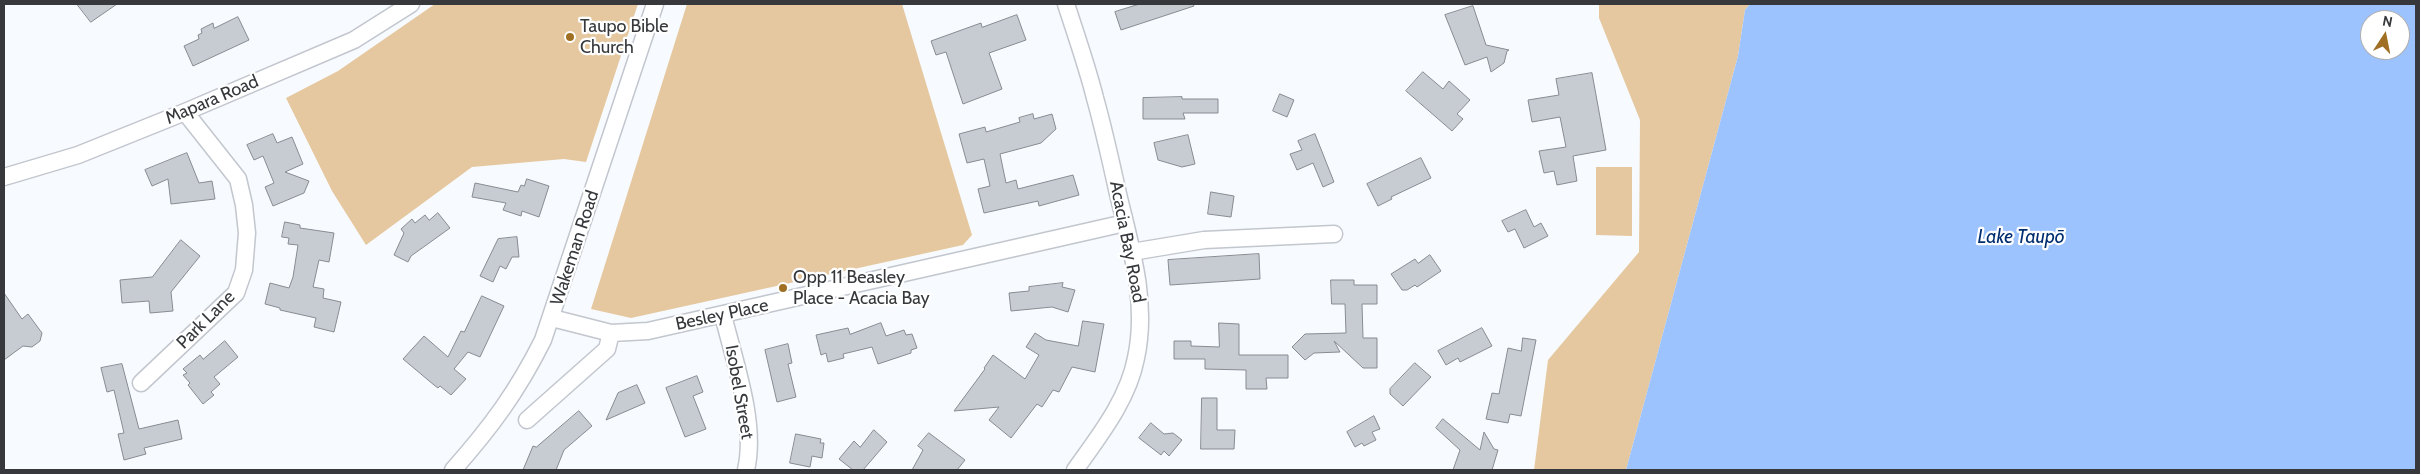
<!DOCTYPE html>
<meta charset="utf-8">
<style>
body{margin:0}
#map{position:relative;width:2420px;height:474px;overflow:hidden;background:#f7fafe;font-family:Cabin,sans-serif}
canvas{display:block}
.frame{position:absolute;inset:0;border:5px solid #36383b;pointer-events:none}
.north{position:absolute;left:2360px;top:10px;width:50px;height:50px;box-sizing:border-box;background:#fff;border:1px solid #afafb1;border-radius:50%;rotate:11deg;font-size:14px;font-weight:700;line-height:20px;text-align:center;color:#36383b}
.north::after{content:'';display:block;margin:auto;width:18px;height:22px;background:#9f7023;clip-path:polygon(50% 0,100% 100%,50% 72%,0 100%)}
</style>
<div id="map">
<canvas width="2420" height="474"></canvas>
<div class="frame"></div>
<div class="north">N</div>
</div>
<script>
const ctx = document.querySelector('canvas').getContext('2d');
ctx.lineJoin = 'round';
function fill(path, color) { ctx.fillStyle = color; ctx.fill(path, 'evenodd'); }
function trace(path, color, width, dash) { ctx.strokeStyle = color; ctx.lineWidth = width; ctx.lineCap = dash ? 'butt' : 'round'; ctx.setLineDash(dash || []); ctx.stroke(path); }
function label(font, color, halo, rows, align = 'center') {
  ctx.font = font + ' Cabin,sans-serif'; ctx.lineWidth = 4.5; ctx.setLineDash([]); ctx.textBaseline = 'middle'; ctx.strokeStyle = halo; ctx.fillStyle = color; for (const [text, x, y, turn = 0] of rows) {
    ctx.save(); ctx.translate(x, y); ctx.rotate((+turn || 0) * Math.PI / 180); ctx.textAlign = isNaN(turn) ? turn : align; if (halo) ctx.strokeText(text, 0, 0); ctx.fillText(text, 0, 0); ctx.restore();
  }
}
const green = new Path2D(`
 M 435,4 L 638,4 L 586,162 L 564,159 L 472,167 L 366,245 L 332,191 L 286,98 L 338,71 Z
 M 687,4 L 902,4 L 972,235 L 963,245 L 631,318 L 591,309 Z
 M 1599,4 L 1750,4 L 1745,10 L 1738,56 L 1626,470 L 1534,470 L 1548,360 L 1639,252 L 1640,120 L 1599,18 Z
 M 1596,167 L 1632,167 L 1632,236 L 1596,235 Z`);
const water = new Path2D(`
 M 1750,4 L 2416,4 L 2416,470 L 1626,470 L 1738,56 L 1745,10 ZM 2370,20 L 2400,20 L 2400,50 L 2370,50 Z`);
const building = new Path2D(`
 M 77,4 L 117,4 L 91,22 Z
 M 1140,4 L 1193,4 L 1194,6 L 1121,30 L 1115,12 Z
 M 1473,6 L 1486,45 L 1509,50 L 1507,51 L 1504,63 L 1491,72 L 1487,57 L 1465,65 L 1445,15 Z
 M 1017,15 L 1026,40 L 989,53 L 1002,89 L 963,104 L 946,52 L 936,55 L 931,41 L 981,23 L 982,27 Z
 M 238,17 L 249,40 L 193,66 L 184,46 L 199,39 L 198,35 L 202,33 L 201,29 L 213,23 L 214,28 Z
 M 1423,72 L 1443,89 L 1449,81 L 1470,100 L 1457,114 L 1463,119 L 1452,131 L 1406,91 Z
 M 1592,73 L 1606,150 L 1573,156 L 1577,181 L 1557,185 L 1554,171 L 1544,173 L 1539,151 L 1566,147 L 1560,117 L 1532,122 L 1528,100 L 1559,95 L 1556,79 Z
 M 1280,94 L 1294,100 L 1287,117 L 1273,111 Z
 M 1182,97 L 1182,99 L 1218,99 L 1218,113 L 1183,113 L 1185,119 L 1143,119 L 1143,98 Z
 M 1033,114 L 1034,119 L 1052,114 L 1056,129 L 1041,143 L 1000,154 L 1006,183 L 1016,180 L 1018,189 L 1073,175 L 1079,195 L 1039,206 L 1038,201 L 984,213 L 978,189 L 990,186 L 984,159 L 967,163 L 959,134 L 985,127 L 986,132 L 1020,122 L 1019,118 Z
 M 273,134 L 277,143 L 292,137 L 303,164 L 285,172 L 309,181 L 304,193 L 273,206 L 265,187 L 274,183 L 263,156 L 254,160 L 247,145 Z
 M 1315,134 L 1334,182 L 1323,187 L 1313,163 L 1297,170 L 1290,154 L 1302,150 L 1298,141 Z
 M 1188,135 L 1195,164 L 1182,167 L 1158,160 L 1154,143 Z
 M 187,153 L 199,183 L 212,181 L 215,199 L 171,204 L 168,179 L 152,186 L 145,170 Z
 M 1421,158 L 1431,178 L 1391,197 L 1392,199 L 1378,206 L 1367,184 Z
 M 527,179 L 549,186 L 539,217 L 522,211 L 521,216 L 503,210 L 506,203 L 472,197 L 475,183 L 518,192 L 521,185 L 524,186 Z
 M 1211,192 L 1234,196 L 1231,217 L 1208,214 Z
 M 1526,210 L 1534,227 L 1541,223 L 1548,236 L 1524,248 L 1515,229 L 1508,232 L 1502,221 Z
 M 438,213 L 450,228 L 411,256 L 408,262 L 394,255 L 404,233 L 401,229 L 412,219 L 415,223 L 425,215 L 429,220 Z
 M 285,222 L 300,225 L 300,228 L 334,233 L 329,262 L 319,260 L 313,287 L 324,289 L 323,298 L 341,302 L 334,332 L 314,327 L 316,318 L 280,310 L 280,308 L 265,304 L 270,283 L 289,288 L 293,277 L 298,245 L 288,244 L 289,238 L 282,237 Z
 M 517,237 L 519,257 L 512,257 L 506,269 L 500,266 L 493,282 L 480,276 L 498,239 Z
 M 181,240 L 200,256 L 171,292 L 173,311 L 150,313 L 149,301 L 122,303 L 120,280 L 152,277 Z
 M 1259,254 L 1260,279 L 1170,285 L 1168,260 Z
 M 1430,255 L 1441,271 L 1417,287 L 1415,285 L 1407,290 L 1402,290 L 1391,274 L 1415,259 L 1418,263 Z
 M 1331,280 L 1354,280 L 1354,285 L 1377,285 L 1377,304 L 1362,304 L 1363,338 L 1377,338 L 1377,368 L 1363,368 L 1334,341 L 1340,352 L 1314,353 L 1305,360 L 1292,347 L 1305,334 L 1346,333 L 1345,304 L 1332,304 Z
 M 1063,283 L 1062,287 L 1075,290 L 1068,312 L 1052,307 L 1011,311 L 1009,293 L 1029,291 L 1029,287 Z
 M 4,293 L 22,319 L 28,314 L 42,333 L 40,341 L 32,347 L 23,346 L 4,360 Z
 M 482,296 L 504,306 L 480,357 L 468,352 L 454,369 L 466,379 L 451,395 L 440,386 L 438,388 L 434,385 L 403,359 L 424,336 L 448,357 L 461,331 L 464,332 Z
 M 1083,321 L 1104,324 L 1095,372 L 1072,367 L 1059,392 L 1053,390 L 1042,407 L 1037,404 L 1011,438 L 989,420 L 999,407 L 954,411 L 985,369 L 984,368 L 993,355 L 1025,379 L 1039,355 L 1026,347 L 1035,333 L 1046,340 L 1078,346 Z
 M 881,323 L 886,336 L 904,330 L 906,335 L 912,334 L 917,348 L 911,350 L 911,353 L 878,364 L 872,347 L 843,354 L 844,358 L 828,362 L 826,353 L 821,355 L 816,335 L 848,328 L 850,334 Z
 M 1219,323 L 1239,324 L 1239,355 L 1288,355 L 1288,378 L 1266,378 L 1267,389 L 1246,389 L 1246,370 L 1205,369 L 1205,359 L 1174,359 L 1174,341 L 1191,341 L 1191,346 L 1219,347 Z
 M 1482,328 L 1492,346 L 1460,362 L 1458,358 L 1446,365 L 1438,351 Z
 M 1523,338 L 1536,340 L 1521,416 L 1510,414 L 1508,423 L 1486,419 L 1492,393 L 1499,394 L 1508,348 L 1521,351 Z
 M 225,341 L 238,357 L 214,377 L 220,384 L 211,392 L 214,395 L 203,404 L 188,385 L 190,383 L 183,375 L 187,373 L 183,369 L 200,355 L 203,359 Z
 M 788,344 L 792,363 L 788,364 L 796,397 L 777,402 L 765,350 Z
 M 1415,363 L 1431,377 L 1403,406 L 1390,394 L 1390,389 Z
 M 122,364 L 139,429 L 178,420 L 182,439 L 144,448 L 146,454 L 124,460 L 118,434 L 124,433 L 114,390 L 107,392 L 101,368 Z
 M 697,376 L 703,392 L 693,396 L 706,429 L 685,437 L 666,388 Z
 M 637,385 L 645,403 L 606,420 L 618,393 Z
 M 1202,398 L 1217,398 L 1217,430 L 1235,430 L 1234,449 L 1201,449 Z
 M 579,411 L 592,426 L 564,450 L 556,470 L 523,470 L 533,446 L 536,447 Z
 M 1374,416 L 1380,429 L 1372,432 L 1376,440 L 1364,446 L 1362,443 L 1355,447 L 1347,432 Z
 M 1443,419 L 1480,450 L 1484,432 L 1494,449 L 1498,450 L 1492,470 L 1453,470 L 1460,450 L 1436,428 Z
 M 1151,423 L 1164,434 L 1173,433 L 1182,440 L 1169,456 L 1164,451 L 1161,455 L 1139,438 Z
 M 874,430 L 887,442 L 863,470 L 853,470 L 839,459 L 854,441 L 860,447 Z
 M 929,433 L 965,460 L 957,470 L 912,470 L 923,450 L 918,446 Z
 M 796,434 L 821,439 L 820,443 L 824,443 L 822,458 L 812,456 L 810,467 L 790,463 Z`);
const minor = new Path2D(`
 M 1066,4 C 1076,35 1087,66 1095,98 C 1104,130 1111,162 1118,194 C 1131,248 1148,302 1136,358 C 1128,400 1099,436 1075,470
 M 4,177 L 78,155 L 185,112 L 354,40 L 411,4
 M 1132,252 L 1204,240 L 1334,234
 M 723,315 C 734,361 757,423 746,470
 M 552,318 L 611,333 L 648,331 L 1125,223
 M 141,383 L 236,293 L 244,270 L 247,233 L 244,205 L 238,179 L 185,112
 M 527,420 L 607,349 L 611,333
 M 453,470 C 491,427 517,392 543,340 L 655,4`);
const markers = [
 [570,37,5,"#9f7023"],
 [783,288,5,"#9f7023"]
];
const poiNames = [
 ["Taupo Bible",580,27],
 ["Church",580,48],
 ["Opp 11 Beasley",793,278],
 ["Place - Acacia Bay",793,299]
];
const streetNames = [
 ["Mapara Road",212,100,-23],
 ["Acacia Bay Road",1127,242,79],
 ["Wakeman Road",575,248,-72],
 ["Besley Place",722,315,-12],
 ["Park Lane",206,320,-45],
 ["Isobel Street",739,392,80]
];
const waterNames = [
 ["Lake Taupō",2021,237]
];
fill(green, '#e5c89f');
fill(water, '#9cc3fe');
fill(building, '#c7ccd3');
trace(building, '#878b92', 1);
trace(minor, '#c2c6ce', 19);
trace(minor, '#fff', 16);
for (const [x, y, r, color] of markers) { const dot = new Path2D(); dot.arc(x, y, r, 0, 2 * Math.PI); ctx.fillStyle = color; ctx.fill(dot); trace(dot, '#fff', 2); }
label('18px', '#36383b', '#fff', poiNames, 'left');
label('18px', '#36383b', '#fff', streetNames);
label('italic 19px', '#002e70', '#fff', waterNames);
</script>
